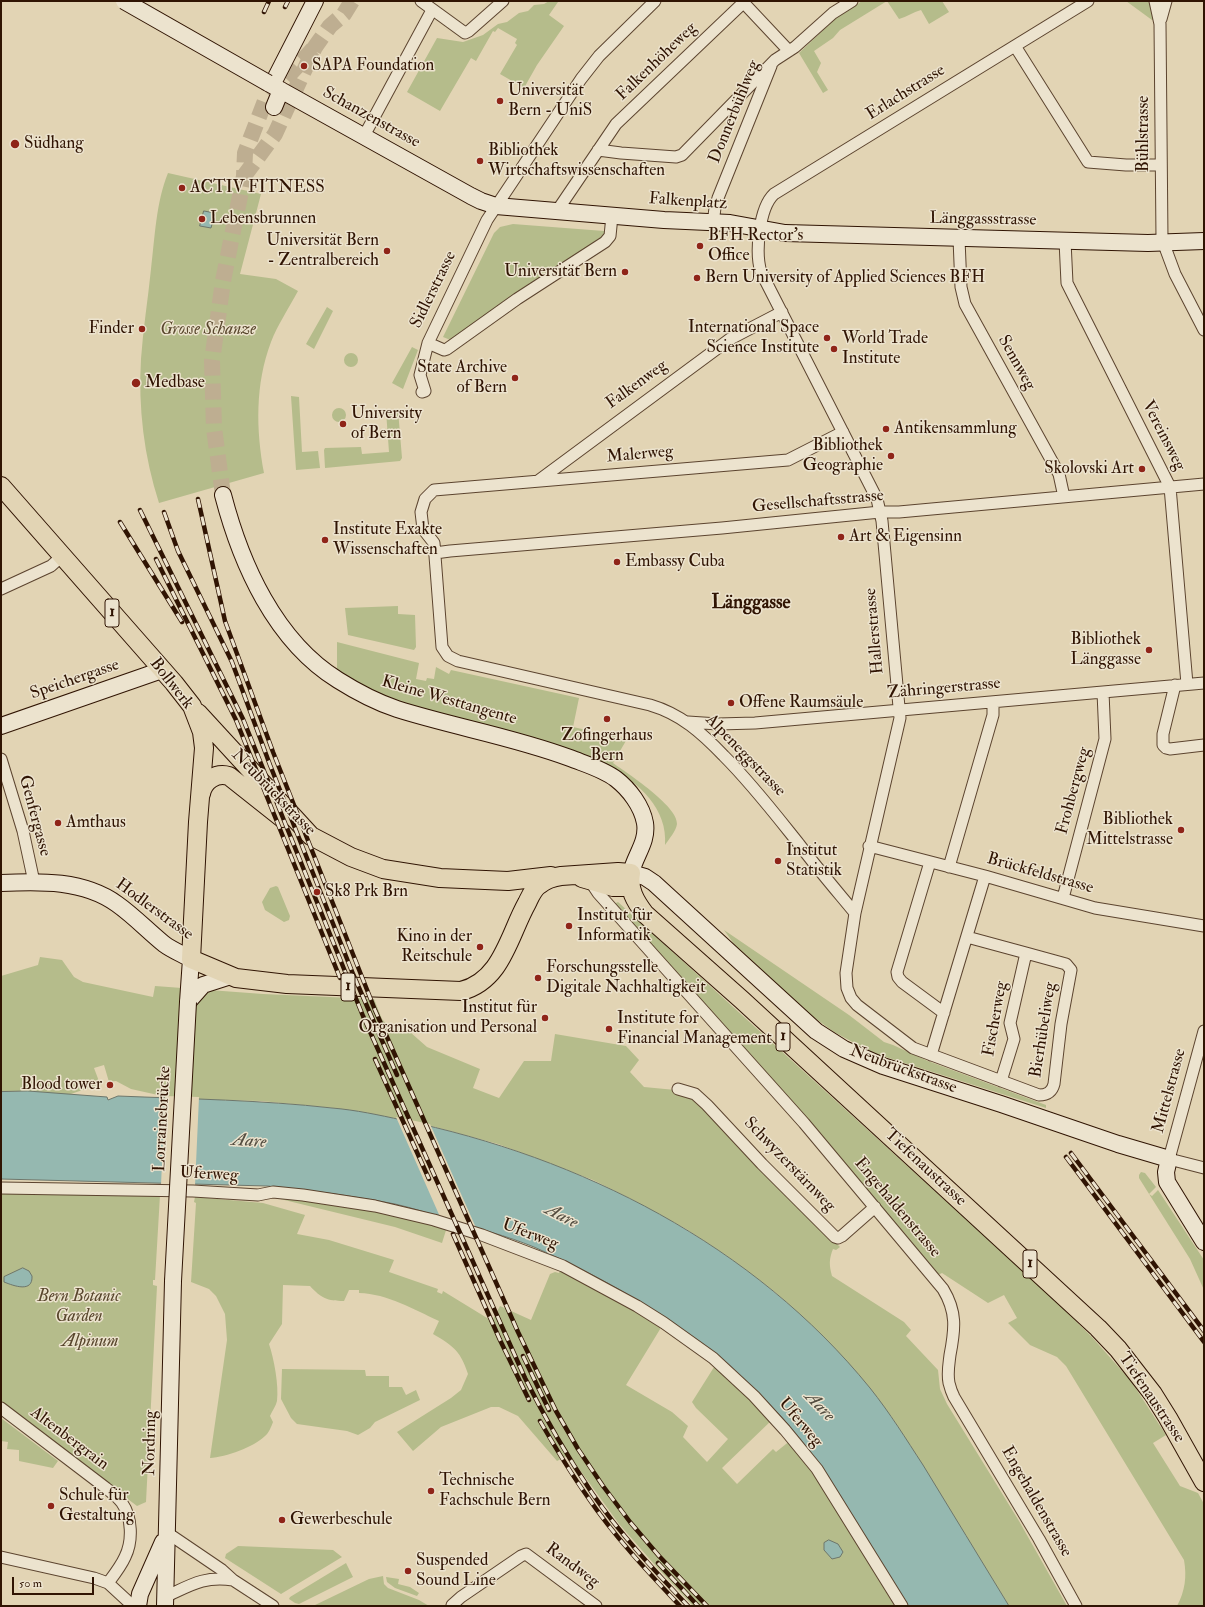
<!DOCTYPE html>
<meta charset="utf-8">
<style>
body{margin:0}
#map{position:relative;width:1205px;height:1607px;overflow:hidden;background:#e2d4b4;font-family:"IM FELL Double Pica",serif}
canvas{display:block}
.frame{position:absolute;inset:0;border:2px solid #301403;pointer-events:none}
.scale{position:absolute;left:12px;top:1577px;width:82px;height:18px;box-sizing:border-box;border:2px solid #301403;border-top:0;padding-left:5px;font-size:12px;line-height:14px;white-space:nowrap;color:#301403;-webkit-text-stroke:3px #ece3ce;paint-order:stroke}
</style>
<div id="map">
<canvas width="1205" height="1607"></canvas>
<div class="frame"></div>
<div class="scale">50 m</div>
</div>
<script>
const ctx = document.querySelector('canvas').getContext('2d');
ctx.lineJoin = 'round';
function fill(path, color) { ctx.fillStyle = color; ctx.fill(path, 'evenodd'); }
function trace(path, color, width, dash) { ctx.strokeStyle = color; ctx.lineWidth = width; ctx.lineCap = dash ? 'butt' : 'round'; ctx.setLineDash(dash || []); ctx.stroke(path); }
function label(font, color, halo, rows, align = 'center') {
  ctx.font = font + ' "IM FELL Double Pica",serif'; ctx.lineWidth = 3; ctx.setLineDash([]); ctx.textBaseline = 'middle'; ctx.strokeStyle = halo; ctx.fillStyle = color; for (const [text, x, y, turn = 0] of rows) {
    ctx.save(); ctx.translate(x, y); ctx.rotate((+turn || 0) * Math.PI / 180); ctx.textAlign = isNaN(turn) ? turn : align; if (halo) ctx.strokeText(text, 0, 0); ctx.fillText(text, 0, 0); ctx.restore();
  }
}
const green = new Path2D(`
 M 549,1 L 558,2 L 549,15 L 564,26 L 537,65 L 524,88 L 500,74 L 517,45 L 515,43 L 517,39 L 498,28 L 495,32 L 493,31 L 476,61 L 471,58 L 440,111 L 407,92 L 437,38 L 463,42 L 483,35 L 498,24 L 507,22 L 519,13 L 528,11 L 534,5 L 544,4 Z
 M 862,1 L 942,1 L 949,12 L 929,24 L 921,10 C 913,12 907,17 899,19 L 887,1 L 840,30 L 833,38 L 814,51 L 821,63 L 817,72 L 828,90 L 823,93 L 799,53 L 836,18 Z
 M 1126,1 L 1149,1 L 1152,6 L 1155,20 L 1152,20 Z
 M 168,173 L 261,194 L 240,274 L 276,279 L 298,291 C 289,308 278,324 271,342 C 255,384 256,430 264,473 L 159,503 C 144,457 138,407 141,359 C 143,329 148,299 151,269 C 155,237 156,202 168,173 Z
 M 513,224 L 604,231 L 604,237 L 453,341 L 443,337 L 494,233 L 500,227 Z
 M 327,307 L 333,311 L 314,349 L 306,344 Z
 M 412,347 L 418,350 L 403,389 L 392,383 Z
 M344 360a7 7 0 1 1 14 0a7 7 0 1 1-14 0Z
 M 291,396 L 299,397 L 302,452 L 318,451 L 320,468 L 296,470 Z
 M332 415a7 7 0 1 1 14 0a7 7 0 1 1-14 0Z
 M 398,410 L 402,458 L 400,461 L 325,468 L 324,450 L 325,448 L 361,447 L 362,454 L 389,452 L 386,411 Z
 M 398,606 L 398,614 L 415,615 L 416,647 L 414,650 L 348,635 L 345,608 Z
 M 337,642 L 419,663 L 416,679 L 426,681 L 427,678 L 434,679 L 436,667 L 449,674 L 451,670 L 579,698 L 573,727 L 627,739 L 613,763 C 627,773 678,806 677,824 C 676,831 669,839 665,845 C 668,809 639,783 610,767 L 440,721 L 337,680 Z
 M 276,886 L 278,887 L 290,916 L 289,920 L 284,922 L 265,910 L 262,902 L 270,888 Z
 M 618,902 L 1052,1298 L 1091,1336 L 1131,1381 L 1166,1435 L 1153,1443 L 1180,1486 L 1198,1493 L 1204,1504 L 1204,1606 L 1177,1606 C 1185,1591 1187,1577 1184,1560 L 1066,1366 L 1057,1357 L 1030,1345 L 1008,1323 L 1017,1318 L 1004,1295 L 988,1303 L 942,1273 L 938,1275 L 808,1119 L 614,904 Z
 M 724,930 L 849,1015 L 884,1042 L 893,1045 L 928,1061 L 1046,1105 L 1046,1108 L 873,1053 L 834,1032 L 812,1016 L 734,944 Z
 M 40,957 L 62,960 L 74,977 L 83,982 L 153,997 L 155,986 L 263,994 L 374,999 L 382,1019 L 389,1027 L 410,1032 L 427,1047 L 480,1069 L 473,1088 L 499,1098 L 524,1061 L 551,1061 L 555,1034 L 626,1046 L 639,1060 L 630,1072 L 644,1087 L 686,1091 L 840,1247 L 836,1250 L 833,1249 C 829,1259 829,1265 832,1276 L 904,1322 L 911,1330 L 906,1336 L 938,1370 L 940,1389 L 947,1404 L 1019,1521 L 1067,1606 L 1009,1606 L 893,1419 L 825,1338 L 776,1293 L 727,1256 L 686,1229 L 631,1199 L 593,1180 L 498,1144 L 435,1127 L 365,1113 L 333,1108 L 261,1101 L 176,1099 L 131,1089 L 116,1081 L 109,1082 L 104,1065 L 94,1068 L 100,1084 L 68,1095 L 28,1091 L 1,1092 L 1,976 L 38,965 Z
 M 1141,1172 L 1145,1173 L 1156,1187 L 1149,1194 L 1152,1196 L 1158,1190 L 1204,1260 L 1204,1290 L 1190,1259 L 1139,1178 L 1139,1175 Z
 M 1,1193 L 160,1195 L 155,1280 L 153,1280 L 153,1285 L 157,1286 L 146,1502 L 137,1506 L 1,1403 Z
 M 271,1196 L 375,1209 L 447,1227 L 442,1243 L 395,1227 L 272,1197 Z
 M 195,1197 L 263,1203 L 305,1215 L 297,1234 L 329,1240 L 394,1260 L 389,1272 L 438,1289 L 437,1292 L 442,1294 L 443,1291 L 492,1321 L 500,1306 L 531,1320 L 550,1274 L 555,1272 L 559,1273 L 561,1268 L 662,1326 L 626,1385 L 672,1412 L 688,1426 L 683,1437 L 707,1462 L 728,1439 L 696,1408 L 692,1402 L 716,1364 L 773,1419 L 722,1468 L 737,1484 L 773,1449 L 776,1452 L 791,1440 L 815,1471 L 899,1606 L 693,1606 L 654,1564 L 619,1524 L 569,1455 L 557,1461 L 518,1416 L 499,1407 L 491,1407 L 441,1427 L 413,1451 L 397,1432 L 451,1398 L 461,1390 L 468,1374 C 461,1352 454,1346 433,1334 L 439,1321 C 413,1309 388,1294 359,1293 L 359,1290 L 349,1290 L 344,1301 C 327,1301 321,1298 310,1286 L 283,1285 L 282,1324 L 269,1344 C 274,1359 279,1385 277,1401 C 276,1406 272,1411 270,1416 L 273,1422 C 271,1427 269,1433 265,1436 C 254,1447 226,1457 210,1458 L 227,1340 L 225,1314 L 216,1296 L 209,1289 L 191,1282 L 196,1203 L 194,1202 Z
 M 282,1369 L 365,1370 L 366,1376 L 389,1376 L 389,1387 L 402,1387 L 406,1395 L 416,1390 L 420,1400 L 375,1422 L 370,1428 L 358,1435 L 347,1431 L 297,1424 L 291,1418 L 281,1399 Z
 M 1,1418 L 58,1461 L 53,1468 L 19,1461 L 19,1450 L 7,1449 L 8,1442 L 1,1441 Z
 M 238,1546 L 333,1550 L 342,1557 L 281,1594 L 225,1558 L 226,1554 Z
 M 346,1563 L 353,1577 L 299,1604 L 295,1603 L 289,1599 L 290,1597 Z
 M 383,1576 L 384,1584 L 388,1588 L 419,1600 L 429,1606 L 313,1606 L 369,1579 Z
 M 386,1577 L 399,1579 L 398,1584 L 410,1587 L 419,1593 L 417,1596 L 395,1588 L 387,1582 Z`);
const water = new Path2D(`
 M 204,211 L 215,213 L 211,228 L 200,226 Z
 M 28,1091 L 107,1097 L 108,1100 L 118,1096 C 190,1099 261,1100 332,1108 C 356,1110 379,1115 402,1120 C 581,1157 754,1245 870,1388 C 890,1413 906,1439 923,1465 C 952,1512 980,1559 1009,1606 L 908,1606 C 889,1576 871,1546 852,1516 C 834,1487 816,1457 793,1430 C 723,1348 632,1290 534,1247 C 507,1236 477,1228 449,1220 C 431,1214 413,1208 395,1204 C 353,1196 310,1190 267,1186 L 1,1179 L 1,1092 Z
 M 23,1268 L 29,1271 L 32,1276 C 33,1293 14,1286 4,1282 L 4,1277 Z
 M 829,1540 L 838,1544 L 843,1552 L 840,1557 L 832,1559 L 824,1550 L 824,1543 Z`);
const pier = new Path2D(`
 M 165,1096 L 199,1097 L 195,1186 L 161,1185 Z
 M 396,1117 L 430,1124 L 477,1230 L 441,1219 Z`);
const secondaryTunnel = new Path2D(`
 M 244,176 L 275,134 L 315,47 L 330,26 L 344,14 L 352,1
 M 223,495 L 214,428 L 212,361 L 223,281 L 244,176 L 245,153 L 265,101 L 315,47`);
const street = new Path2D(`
 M 421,1 L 465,33 L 469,31 L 503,1
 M 742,1 L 789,51
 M 1155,1 L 1160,24 L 1162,239 L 1175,274 L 1204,330
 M 1161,19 L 1166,1
 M 1015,46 L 1088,162 L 1126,165 L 1161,165
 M 364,136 L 432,10
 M 598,150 L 621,153 L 676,157 L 682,155 L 775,60 L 795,47 L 833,13 L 852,1
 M 557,211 L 616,124 L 743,3
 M 713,223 L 715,208 L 718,198 L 771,66
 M 959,239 L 961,287 L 965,304 L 1059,474 L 1064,497
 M 1065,241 L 1067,283 L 1170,487 L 1187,684
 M 428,343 L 444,350 L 447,349 L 517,299 L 605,242 L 610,236 L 612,216
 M 422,392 L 425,391 L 420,375 L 428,343 L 487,220 L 581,79 L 599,56 L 655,1
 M 843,432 L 788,460 L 434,490 L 425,499 L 421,512 L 423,529 L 434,543 L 442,647 L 448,656 L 458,661 L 650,705 C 681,714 702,733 724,756 C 752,784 775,814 799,844 C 817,868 836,890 855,913
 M 538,481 L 730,339 L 782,312
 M 435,553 L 450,551 L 722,528 L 880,512 L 899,512 L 1204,484
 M 1,589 L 51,566 L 62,556
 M 1175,685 L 1163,734 L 1163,745 L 1166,748 L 1170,749 L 1204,745
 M 688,722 L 718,724 L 755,723 L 1204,683
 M 1,759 L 23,831 L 34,882
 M 869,846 L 985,876 L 1095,908 L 1204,926
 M 930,862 L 897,972 L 898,977 L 902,982 L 944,1013
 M 949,867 L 993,715 L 993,702
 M 594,878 L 594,887 L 598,893 L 804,1123 L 943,1289 C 957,1312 955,1329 950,1355 C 949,1364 947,1373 949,1383 C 950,1387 952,1393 954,1397 L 1039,1539 L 1076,1606
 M 1063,898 L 1105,739 L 1103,692
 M 967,937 L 1026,953 L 1010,1023 L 1014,1039 L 1001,1081
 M 1026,953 L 1066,964 L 1071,970 L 1061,1024 L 1054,1084 C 1052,1092 1047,1095 1039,1095 L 913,1048 L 857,1005 L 851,998 L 847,988 L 846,973 L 855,913 L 900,718 L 882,521 L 877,499 L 761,272 C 755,253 759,208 774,194 L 1088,1
 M 1204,1031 L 1169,1159 L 1204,1168
 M 931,1055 L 985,876
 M 678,1089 L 695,1094 L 707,1105 L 762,1164 L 835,1237 L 838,1238 L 842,1236 L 875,1207
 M 1,1188 L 193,1191 L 258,1195 L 273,1192 L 303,1195 L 375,1206 L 434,1220 L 482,1235 L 563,1266 L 637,1306 L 664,1323 L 713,1358 L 754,1396 L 785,1430 L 817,1469 L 902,1606
 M 1,1408 L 106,1488 C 111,1492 118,1497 122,1503 C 132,1517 133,1541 125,1557 C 121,1566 114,1575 108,1583
 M 166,1532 L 222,1570 L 233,1580 L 273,1606
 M 1,1557 L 94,1578 L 108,1583 L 133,1606
 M 165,1597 C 191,1585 203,1576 233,1580
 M 452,1605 L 461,1597 L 521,1556 L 526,1554 L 596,1606`);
const secondary = new Path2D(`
 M 268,83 L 471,196 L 481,201 L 496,206 L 664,220 L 730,223 L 785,233 L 1148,243 L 1204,241
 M 272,85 L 315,1
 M 274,107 L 281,90
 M 223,495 C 241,564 275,641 338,680 C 357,692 376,702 397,709 C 454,727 514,737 570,758 C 585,764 603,769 616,779 C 629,789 642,806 645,823 C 648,842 635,855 631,873 L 645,877 L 654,883 L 816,1031 L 844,1049 L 883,1066 L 1001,1104 L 1118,1144 L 1169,1159 L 1166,1172 L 1167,1182 L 1204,1242
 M 1,726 L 162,670
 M 1,883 C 40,881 84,880 117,904 C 134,916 148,931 164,944 C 172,950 182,954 191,959 L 188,1002
 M 188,1002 L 203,985 L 231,976
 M 138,1606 L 140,1594 L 163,1542
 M 165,1606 L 173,1281`);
const primary = new Path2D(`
 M 1,486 L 174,683 L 192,706 L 202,732 L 204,748 L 198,822 L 191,959 L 236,978 L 287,984 L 461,991 C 502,981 509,935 527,903 C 530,897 533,889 539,885 C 545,880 553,877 561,876 L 618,872 L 631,873 C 628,889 635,901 645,914 L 742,1000 L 1098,1328 L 1118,1349 L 1153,1394 L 1168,1418 L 1204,1482
 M 198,713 L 311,836 L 351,857 L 383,869 L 440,878 L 508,881 L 551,876
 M 201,794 C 203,781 216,772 229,776 L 282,818
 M 582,878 L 613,887 L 630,887`);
const rail = new Path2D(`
 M 285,7 L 288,1
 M 264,12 L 269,1
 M 198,499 L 225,621 L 273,752 L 375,1010 L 518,1332 L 556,1411 L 578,1449 L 603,1486 L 630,1522 L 659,1556 L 707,1606
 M 140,510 L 243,719 L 363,1016 L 525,1378 C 545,1418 567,1456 592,1493 C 620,1534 654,1570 688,1606
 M 164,512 L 178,551 L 232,662 L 270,765 L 353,974 L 397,1075
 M 120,522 L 182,622
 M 156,559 L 236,720 L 340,978
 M 375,1059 L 429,1179
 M 1071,1153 L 1204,1331
 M 1066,1157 L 1204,1342
 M 453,1234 L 500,1340 L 529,1400
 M 523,1356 L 549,1410
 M 540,1421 C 555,1447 570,1472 587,1496 C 614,1536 647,1571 680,1606
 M 658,1563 L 698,1606`);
const secondaryBridge = new Path2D(`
 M 124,1 L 268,83
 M 173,1281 L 188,1002`);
const markers = [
 [304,66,4,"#8f2418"],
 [500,101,4,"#8f2418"],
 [15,144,5,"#8f2418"],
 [480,161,4,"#8f2418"],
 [182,188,4,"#8f2418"],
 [202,219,4,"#8f2418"],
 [700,246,4,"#8f2418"],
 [387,251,4,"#8f2418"],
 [625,272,4,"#8f2418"],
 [697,278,4,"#8f2418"],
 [142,329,4,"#8f2418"],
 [827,338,4,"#8f2418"],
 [834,349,4,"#8f2418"],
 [515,378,4,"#8f2418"],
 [136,383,5,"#8f2418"],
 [343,424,4,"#8f2418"],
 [886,429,4,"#8f2418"],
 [891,456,4,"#8f2418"],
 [1142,469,4,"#8f2418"],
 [841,537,4,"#8f2418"],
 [325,540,4,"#8f2418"],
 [617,562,4,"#8f2418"],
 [1149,650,4,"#8f2418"],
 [731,703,4,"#8f2418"],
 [607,719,4,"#8f2418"],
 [58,823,4,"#8f2418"],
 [1181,830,4,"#8f2418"],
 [778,861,4,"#8f2418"],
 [317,892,4,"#8f2418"],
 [569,926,4,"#8f2418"],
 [480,947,4,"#8f2418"],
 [538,978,4,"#8f2418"],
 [545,1018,4,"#8f2418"],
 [609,1029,4,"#8f2418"],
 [110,1085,4,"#8f2418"],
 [431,1491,4,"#8f2418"],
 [51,1506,4,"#8f2418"],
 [282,1520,4,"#8f2418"],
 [408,1571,4,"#8f2418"]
];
const shields = [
 [112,613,14],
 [348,987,14],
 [783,1037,14],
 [1030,1264,14]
];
const shieldNames = [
 ["1",112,613],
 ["1",348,987],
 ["1",783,1037],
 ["1",1030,1264]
];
const streetNames = [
 ["Falkenhöheweg",657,62,-44],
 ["Erlachstrasse",906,93,-32],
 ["Donnerbühlweg",735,112,-68],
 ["Schanzenstrasse",371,118,29],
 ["Bühlstrasse",1144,134,-90],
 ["Falkenplatz",688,202,4],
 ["Länggassstrasse",983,220,1],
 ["Sidlerstrasse",434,290,-64],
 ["Sennweg",1016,363,61],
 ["Falkenweg",637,385,-36],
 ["Vereinsweg",1163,436,63],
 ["Malerweg",640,455,-5],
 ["Gesellschaftsstrasse",818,502,-5],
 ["Hallerstrasse",875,631,-95],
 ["Speichergasse",75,680,-19],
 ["Bollwerk",171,684,52],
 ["Zähringerstrasse",944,689,-5],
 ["Kleine Westtangente",449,701,16],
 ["Alpeneggstrasse",745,756,46],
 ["Frohbergweg",1074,791,-75],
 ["Neubrückstrasse",273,793,46],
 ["Genfergasse",34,816,75],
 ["Brückfeldstrasse",1040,874,16],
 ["Hodlerstrasse",154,910,36],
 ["Fischerweg",996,1019,-80],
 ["Bierhübeliweg",1044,1030,-81],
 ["Neubrückstrasse",903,1070,20],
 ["Mittelstrasse",1170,1091,-75],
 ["Lorrainebrücke",163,1119,-87],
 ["Schwyzerstärnweg",789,1165,46],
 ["Tiefenaustrasse",925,1168,43],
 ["Uferweg",209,1175,3],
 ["Engehaldenstrasse",897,1208,50],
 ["Uferweg",530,1235,21],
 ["Tiefenaustrasse",1151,1398,56],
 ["Uferweg",800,1423,50],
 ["Altenbergrain",69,1439,37],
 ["Nordring",151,1443,-89],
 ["Engehaldenstrasse",1036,1502,60],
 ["Randweg",572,1566,37]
];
const poiNames = [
 ["SAPA Foundation",312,66],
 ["Universität",508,91],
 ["Bern - UniS",508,111],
 ["Südhang",24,144],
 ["Bibliothek",488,151],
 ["Wirtschaftswissenschaften",488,171],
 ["ACTIV FITNESS",190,188],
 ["Lebensbrunnen",210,219],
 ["BFH Rector's",708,236],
 ["Office",708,256],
 ["Universität Bern",379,241,"right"],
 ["- Zentralbereich",379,261,"right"],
 ["Universität Bern",617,272,"right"],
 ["Bern University of Applied Sciences BFH",705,278],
 ["International Space",819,328,"right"],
 ["Science Institute",819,348,"right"],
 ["Finder",134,329,"right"],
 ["World Trade",842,339],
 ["Institute",842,359],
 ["State Archive",507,368,"right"],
 ["of Bern",507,388,"right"],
 ["Medbase",145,383],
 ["University",351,414],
 ["of Bern",351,434],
 ["Antikensammlung",894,429],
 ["Bibliothek",883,446,"right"],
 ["Geographie",883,466,"right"],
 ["Skolovski Art",1134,469,"right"],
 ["Institute Exakte",333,530],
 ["Wissenschaften",333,550],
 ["Art & Eigensinn",849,537],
 ["Embassy Cuba",625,562],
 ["Bibliothek",1141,640,"right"],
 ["Länggasse",1141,660,"right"],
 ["Offene Raumsäule",739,703],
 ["Zofingerhaus",607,736,"center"],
 ["Bern",607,756,"center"],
 ["Bibliothek",1173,820,"right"],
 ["Mittelstrasse",1173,840,"right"],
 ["Amthaus",66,823],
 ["Institut",786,851],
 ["Statistik",786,871],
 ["Sk8 Prk Brn",325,892],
 ["Institut für",577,916],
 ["Informatik",577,936],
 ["Kino in der",472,937,"right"],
 ["Reitschule",472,957,"right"],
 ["Forschungsstelle",546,968],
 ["Digitale Nachhaltigkeit",546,988],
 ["Institut für",537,1008,"right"],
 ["Organisation und Personal",537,1028,"right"],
 ["Institute for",617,1019],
 ["Financial Management",617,1039],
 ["Blood tower",102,1085,"right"],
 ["Technische",439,1481],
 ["Fachschule Bern",439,1501],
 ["Schule für",59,1496],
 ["Gestaltung",59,1516],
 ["Gewerbeschule",290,1520],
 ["Suspended",416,1561],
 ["Sound Line",416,1581]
];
const parkNames = [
 ["Grosse Schanze",208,330],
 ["Bern Botanic",79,1297],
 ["Garden",79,1317],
 ["Alpinum",90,1342]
];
const waterNames = [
 ["Aare",249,1142,4],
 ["Aare",561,1217,27],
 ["Aare",819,1407,46]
];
const quarterNames = [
 ["Länggasse",751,604]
];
fill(green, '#b5bc8b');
fill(water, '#95b8b0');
trace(water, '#6d766b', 1);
fill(pier, '#e2d4b4');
trace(secondaryTunnel, '#beae91', 16, [16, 8]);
trace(street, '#5c442f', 13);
trace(secondary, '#301403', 18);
trace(primary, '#301403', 20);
trace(street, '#ece3ce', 11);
trace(secondary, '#ece3ce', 16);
trace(primary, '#e2d4b4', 18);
trace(rail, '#301403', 4.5);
trace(rail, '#ece3ce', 3, [9]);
trace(secondaryBridge, '#301403', 18, []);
trace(secondaryBridge, '#ece3ce', 16);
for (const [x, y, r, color] of markers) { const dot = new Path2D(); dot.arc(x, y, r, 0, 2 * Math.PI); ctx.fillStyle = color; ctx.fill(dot); trace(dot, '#ece3ce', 1.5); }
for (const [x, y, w] of shields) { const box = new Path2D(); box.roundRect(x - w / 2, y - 14, w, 28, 3); ctx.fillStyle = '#ece3ce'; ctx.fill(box); trace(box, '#301403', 1); }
label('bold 16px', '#301403', null, shieldNames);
label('17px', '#301403', '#ece3ce', streetNames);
label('17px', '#301403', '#ece3ce', poiNames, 'left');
label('italic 17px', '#58462c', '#ece3ce', parkNames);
label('italic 18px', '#534d40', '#ece3ce', waterNames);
label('bold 19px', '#301403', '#ece3ce', quarterNames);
</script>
